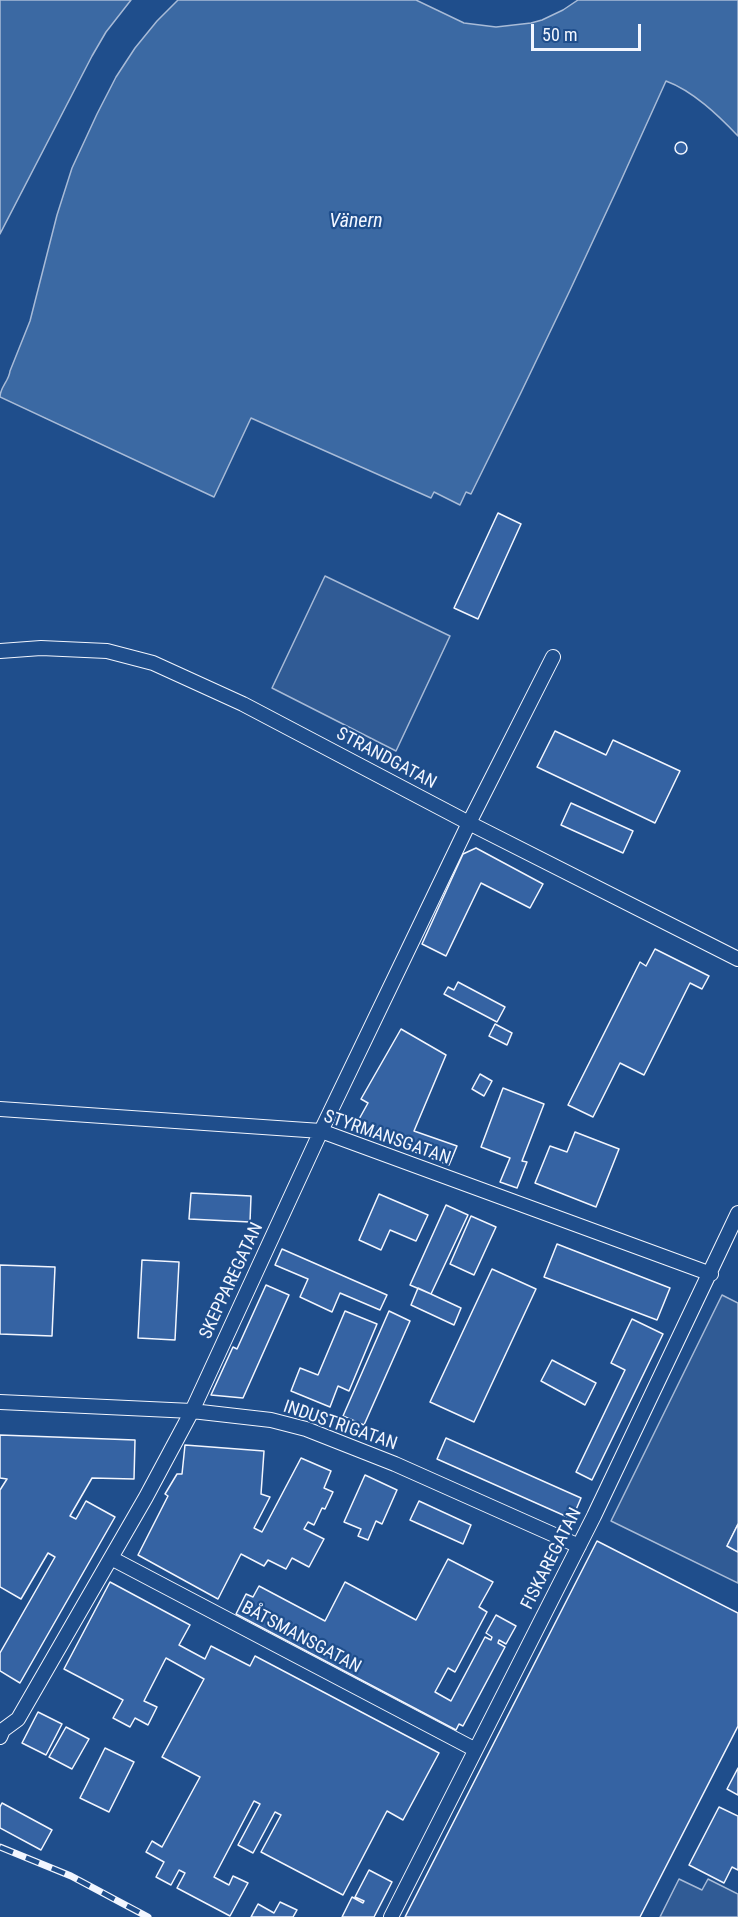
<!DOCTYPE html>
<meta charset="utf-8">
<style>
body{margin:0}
#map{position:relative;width:738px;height:1917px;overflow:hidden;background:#1f4e8c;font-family:"Roboto Condensed",sans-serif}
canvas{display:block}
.scale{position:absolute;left:531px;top:24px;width:110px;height:27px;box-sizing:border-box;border:3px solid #f2f6ff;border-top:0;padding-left:8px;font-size:18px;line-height:21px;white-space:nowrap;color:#f2f6ff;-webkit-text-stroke:4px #1f4e8c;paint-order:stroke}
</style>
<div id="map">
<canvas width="738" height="1917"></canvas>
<div class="scale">50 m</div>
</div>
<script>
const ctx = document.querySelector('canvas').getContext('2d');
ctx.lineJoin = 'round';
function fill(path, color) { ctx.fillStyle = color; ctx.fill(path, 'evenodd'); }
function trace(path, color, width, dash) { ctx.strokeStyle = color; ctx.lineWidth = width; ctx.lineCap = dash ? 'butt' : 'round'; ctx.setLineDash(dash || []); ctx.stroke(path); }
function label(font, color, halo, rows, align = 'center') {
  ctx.font = font + ' "Roboto Condensed",sans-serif'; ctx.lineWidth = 4.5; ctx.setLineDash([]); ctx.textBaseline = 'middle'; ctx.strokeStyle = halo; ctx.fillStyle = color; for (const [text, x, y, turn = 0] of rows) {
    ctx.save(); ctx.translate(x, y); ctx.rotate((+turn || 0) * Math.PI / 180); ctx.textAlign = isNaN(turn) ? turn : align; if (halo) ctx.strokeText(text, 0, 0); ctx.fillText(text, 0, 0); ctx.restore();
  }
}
const parking = new Path2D(`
 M 325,576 L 450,636 L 396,751 L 272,688 Z
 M 722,1295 L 738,1303 L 738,1524 L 727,1546 L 738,1552 L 738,1583 L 611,1521 Z
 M 679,1879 L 702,1890 L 708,1879 L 738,1894 L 738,1917 L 660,1917 Z`);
const water = new Path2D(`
 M 0,0 L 131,0 L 106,32 L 92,56 L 0,234 Z
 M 178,0 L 416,0 L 464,23 L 496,27 L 531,23 L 542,20 L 563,10 L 578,0 L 738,0 L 738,136 C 718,115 693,91 666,81 C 604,220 539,358 471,494 L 466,492 L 460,505 L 434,492 L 431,498 L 251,418 L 214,497 L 0,397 C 0,387 9,381 10,371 L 30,321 L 57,215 L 72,168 L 97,114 L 116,77 L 135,48 L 157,21 Z`);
const building = new Path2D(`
 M675 148a6 6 0 1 1 12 0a6 6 0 1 1-12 0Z
 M 498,513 L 521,524 L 478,619 L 454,608 Z
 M 555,731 L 606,755 L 613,740 L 680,771 L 655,823 L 537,767 Z
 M 571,803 L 633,831 L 623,853 L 561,825 Z
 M 476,848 L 543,884 L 530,908 L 481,883 L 446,956 L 422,944 L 463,854 Z
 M 655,949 L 709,976 L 702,989 L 690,983 L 644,1075 L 620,1063 L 593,1117 L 568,1105 L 640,962 L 646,966 Z
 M 458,982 L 505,1007 L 497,1022 L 444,994 L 448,987 L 454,990 Z
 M 495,1024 L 512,1033 L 507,1045 L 489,1036 Z
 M 401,1029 L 446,1055 L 414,1131 L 457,1146 L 449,1165 L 363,1132 L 367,1125 L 358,1121 L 368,1103 L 361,1099 Z
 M 480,1074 L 492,1081 L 484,1096 L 472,1089 Z
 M 503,1088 L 544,1104 L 522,1161 L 527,1162 L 517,1188 L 500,1182 L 510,1158 L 481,1147 Z
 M 575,1132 L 619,1149 L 596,1207 L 535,1183 L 550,1146 L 567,1152 Z
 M 191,1193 L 251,1196 L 250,1222 L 189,1219 Z
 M 379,1194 L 428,1215 L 416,1241 L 390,1230 L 381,1250 L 359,1240 Z
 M 446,1205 L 468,1215 L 431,1294 L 410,1285 Z
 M 471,1216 L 496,1227 L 474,1275 L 450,1264 Z
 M 557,1244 L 670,1288 L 657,1320 L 544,1277 Z
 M 282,1249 L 387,1295 L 380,1310 L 340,1293 L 332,1312 L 300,1297 L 308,1279 L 275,1265 Z
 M 142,1260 L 179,1262 L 175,1340 L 138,1338 Z
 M 0,1265 L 55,1267 L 52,1336 L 0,1334 Z
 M 492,1269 L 536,1289 L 474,1422 L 430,1402 Z
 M 266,1285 L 289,1295 L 243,1398 L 211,1395 L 233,1347 L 237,1349 Z
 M 418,1288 L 461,1308 L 454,1325 L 411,1305 Z
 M 345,1311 L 377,1324 L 349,1391 L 338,1386 L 330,1407 L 291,1391 L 300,1368 L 318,1375 Z
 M 389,1311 L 410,1321 L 364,1425 L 343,1416 Z
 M 632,1319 L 663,1334 L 592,1480 L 576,1472 L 625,1370 L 611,1363 Z
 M 552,1360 L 596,1383 L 585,1405 L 541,1381 Z
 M 0,1435 L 135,1440 L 134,1479 L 92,1478 L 70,1516 L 76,1519 L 86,1501 L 115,1517 L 20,1683 L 0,1671 L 0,1653 L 55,1557 L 48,1553 L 21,1599 L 0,1587 L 0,1490 L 7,1479 L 0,1478 Z
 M 446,1438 L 581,1498 L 572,1519 L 437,1459 Z
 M 185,1445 L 264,1451 L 261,1494 L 270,1497 L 254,1528 L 262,1532 L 301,1458 L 331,1471 L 324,1488 L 333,1492 L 325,1509 L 322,1508 L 314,1525 L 308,1522 L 304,1529 L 324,1539 L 309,1567 L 292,1558 L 286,1569 L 268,1560 L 264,1566 L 241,1554 L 218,1599 L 138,1555 L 168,1496 L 165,1494 L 177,1474 L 182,1474 Z
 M 365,1475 L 397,1490 L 382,1524 L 376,1521 L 368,1540 L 358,1536 L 361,1529 L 344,1522 Z
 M 419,1501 L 471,1525 L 463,1544 L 410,1520 Z
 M 738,1524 L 738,1552 L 727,1546 Z
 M 597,1541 L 738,1613 L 738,1726 L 640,1917 L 405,1917 Z
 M 448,1559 L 493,1582 L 479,1607 L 487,1612 L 455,1672 L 448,1668 L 435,1692 L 451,1701 L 485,1637 L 491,1640 L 492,1637 L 486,1633 L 496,1615 L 516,1626 L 506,1644 L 499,1640 L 498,1643 L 505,1647 L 463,1726 L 459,1724 L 456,1730 L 236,1614 L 246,1594 L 253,1597 L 259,1586 L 325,1621 L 345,1582 L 416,1620 Z
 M 110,1582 L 190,1625 L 179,1645 L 205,1659 L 211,1646 L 250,1666 L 255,1656 L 439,1753 L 403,1820 L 387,1811 L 343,1895 L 261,1852 L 281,1815 L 275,1812 L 253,1853 L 238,1845 L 260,1804 L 254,1801 L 214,1877 L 229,1885 L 233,1876 L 248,1883 L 230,1916 L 177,1888 L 185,1873 L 179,1870 L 171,1885 L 156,1877 L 164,1862 L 146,1852 L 152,1841 L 162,1847 L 200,1777 L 162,1757 L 204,1679 L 166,1658 L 144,1701 L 157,1707 L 148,1725 L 135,1718 L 130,1727 L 113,1718 L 123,1700 L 64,1669 Z
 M 38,1712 L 62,1724 L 46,1755 L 22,1743 Z
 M 66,1727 L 89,1739 L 72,1769 L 49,1757 Z
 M 105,1748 L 134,1762 L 109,1812 L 80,1798 Z
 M 738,1768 L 738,1795 L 727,1789 Z
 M 2,1803 L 52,1830 L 41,1850 L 0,1828 L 0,1807 Z
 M 719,1807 L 738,1816 L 738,1870 L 732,1867 L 724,1883 L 689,1865 Z
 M 369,1870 L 392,1882 L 374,1917 L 342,1917 L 352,1897 L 363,1903 L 364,1901 L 355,1897 Z
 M 280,1902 L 297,1910 L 293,1917 L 251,1917 L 258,1904 L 274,1913 Z`);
const street = new Path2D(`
 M 0,651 L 41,648 L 107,651 L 153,663 L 243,704 L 469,823 L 738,959
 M 0,1109 L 321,1131 L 711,1274
 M 0,1402 L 192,1411 L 271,1420 L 306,1429 L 395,1464 L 579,1546
 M 111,1558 L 474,1749
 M 0,1737 L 3,1730 L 18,1719 L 146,1497 L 192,1411 L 321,1131 L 469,823 L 553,657
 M 391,1917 L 594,1516 L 738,1213`);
const rail = new Path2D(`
 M 0,1847 L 71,1876 L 148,1917`);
const streetNames = [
 ["STRANDGATAN",386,759,28],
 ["STYRMANSGATAN",387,1138,19],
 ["SKEPPAREGATAN",232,1281,-65],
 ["INDUSTRIGATAN",340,1426,19],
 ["FISKAREGATAN",552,1559,-63],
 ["BÅTSMANSGATAN",301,1638,28]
];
const waterNames = [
 ["Vänern",356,222]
];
fill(parking, '#305b95');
trace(parking, '#a8bbd7', 1.5);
fill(water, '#3b69a3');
trace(water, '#a8bbd7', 1.5);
fill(building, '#3563a3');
trace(building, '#f2f6ff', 1.5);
trace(street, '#f2f6ff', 16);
trace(street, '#1f4e8c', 14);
trace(rail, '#f2f6ff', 7);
trace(rail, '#1f4e8c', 4.5, [14]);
label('18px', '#f2f6ff', '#1f4e8c', streetNames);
label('italic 20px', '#f2f6ff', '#1f4e8c', waterNames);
</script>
